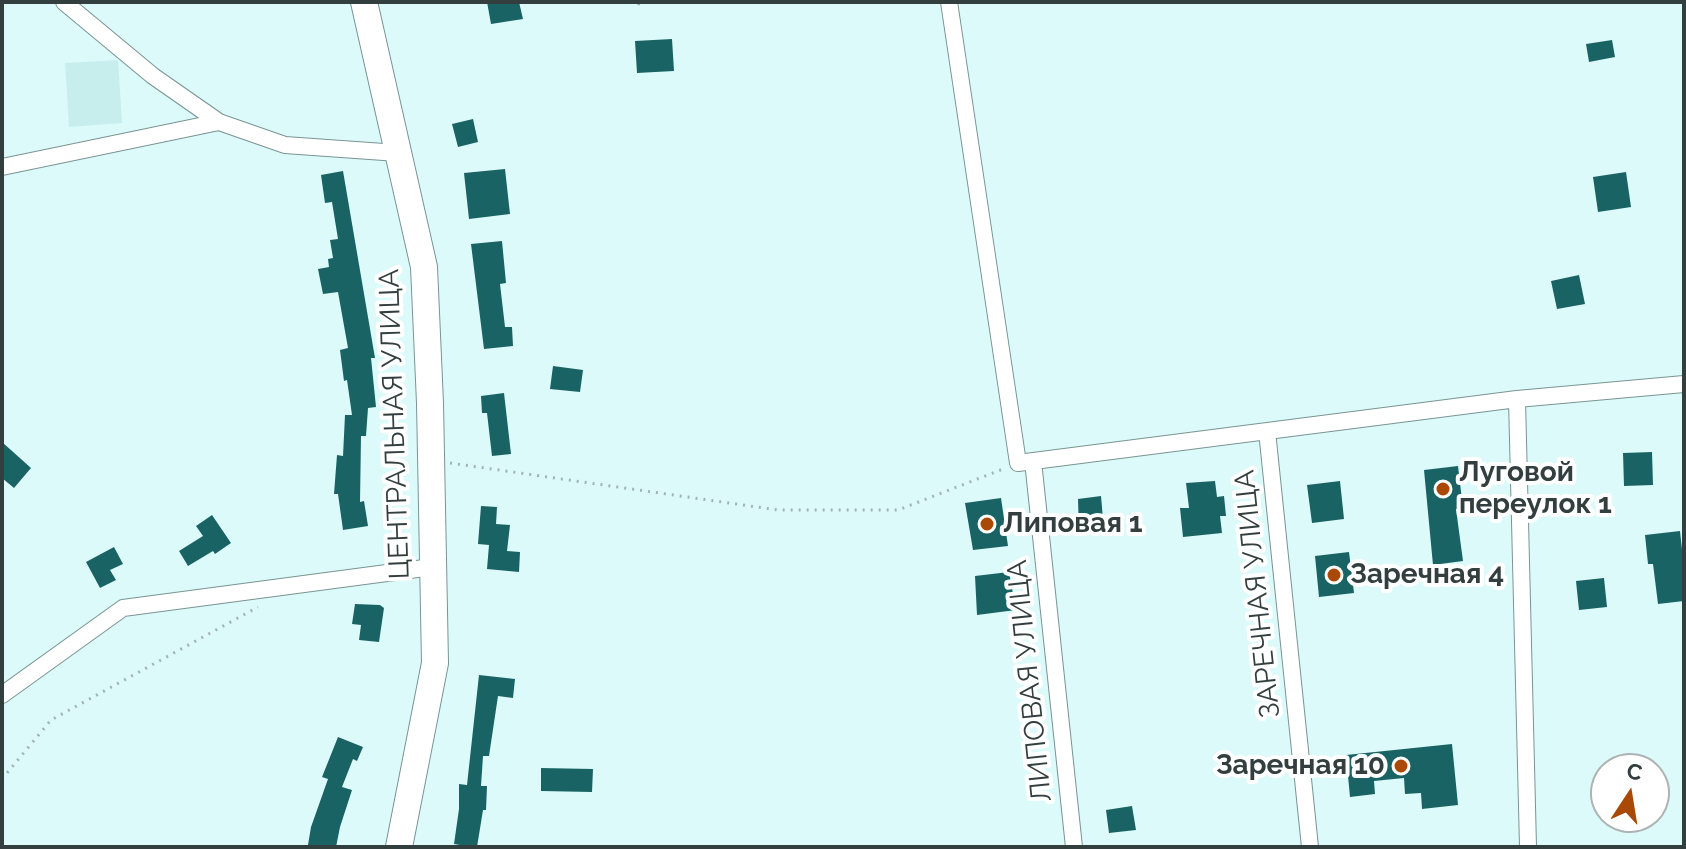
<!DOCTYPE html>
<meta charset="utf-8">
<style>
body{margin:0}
#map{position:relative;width:1686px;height:849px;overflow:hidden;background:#ddfafa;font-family:Raleway,sans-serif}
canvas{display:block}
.frame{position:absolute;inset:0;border:4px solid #333e3e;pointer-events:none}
.north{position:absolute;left:1590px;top:753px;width:80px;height:80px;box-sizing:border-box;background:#fff;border:2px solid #adb2b2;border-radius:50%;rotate:12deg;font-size:22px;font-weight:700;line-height:32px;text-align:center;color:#333e3e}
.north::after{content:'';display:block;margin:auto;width:28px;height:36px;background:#aa4805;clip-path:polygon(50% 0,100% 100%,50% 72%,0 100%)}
</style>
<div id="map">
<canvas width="1686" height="849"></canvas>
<div class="frame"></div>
<div class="north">С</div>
</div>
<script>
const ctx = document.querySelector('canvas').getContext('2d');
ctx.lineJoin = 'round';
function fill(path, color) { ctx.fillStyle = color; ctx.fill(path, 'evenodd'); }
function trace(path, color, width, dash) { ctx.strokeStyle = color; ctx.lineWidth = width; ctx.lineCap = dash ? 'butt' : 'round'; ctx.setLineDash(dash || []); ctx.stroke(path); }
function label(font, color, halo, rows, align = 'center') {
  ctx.font = font + ' Raleway,sans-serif'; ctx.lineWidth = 8; ctx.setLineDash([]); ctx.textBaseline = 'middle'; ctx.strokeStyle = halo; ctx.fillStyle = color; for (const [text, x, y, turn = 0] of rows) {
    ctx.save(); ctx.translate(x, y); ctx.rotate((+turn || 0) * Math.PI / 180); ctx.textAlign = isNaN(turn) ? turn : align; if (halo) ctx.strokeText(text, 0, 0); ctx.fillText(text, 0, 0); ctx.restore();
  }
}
const built = new Path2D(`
 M 118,60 L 122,123 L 69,127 L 65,63 Z`);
const building = new Path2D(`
 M 487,2 L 519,2 L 523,19 L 491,24 Z
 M 672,39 L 674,71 L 637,73 L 635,41 Z
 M 1612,40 L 1615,57 L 1589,62 L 1586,44 Z
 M 473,119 L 478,142 L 458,147 L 452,124 Z
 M 505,169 L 510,214 L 469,219 L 464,173 Z
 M 343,171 L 375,358 L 371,358 L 376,407 L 368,408 L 366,436 L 361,436 L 360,502 L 364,501 L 368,526 L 343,530 L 338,494 L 334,494 L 337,455 L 343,456 L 345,415 L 352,415 L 347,380 L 344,381 L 340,350 L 348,348 L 338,292 L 323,294 L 318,269 L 329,267 L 328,259 L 333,258 L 330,240 L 338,239 L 332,202 L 325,203 L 321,175 Z
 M 1626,172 L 1631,207 L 1598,212 L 1593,177 Z
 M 502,241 L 506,283 L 500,284 L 505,327 L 512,327 L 513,346 L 484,349 L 471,244 Z
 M 1579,275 L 1585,304 L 1557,309 L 1551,281 Z
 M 553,366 L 583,370 L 580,392 L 550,389 Z
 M 504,393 L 511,454 L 492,456 L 487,413 L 482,413 L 481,396 Z
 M 2,442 L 31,468 L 14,488 L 2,478 Z
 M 1652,452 L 1653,485 L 1624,486 L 1623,453 Z
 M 1458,466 L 1463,509 L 1456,509 L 1463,561 L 1433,565 L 1424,470 Z
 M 1215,481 L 1217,497 L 1224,496 L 1226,516 L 1220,516 L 1222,533 L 1183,537 L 1180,508 L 1189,508 L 1186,483 Z
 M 1340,481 L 1344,519 L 1312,523 L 1307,485 Z
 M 1101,496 L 1104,531 L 1079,533 L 1078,499 Z
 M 1001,498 L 1008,546 L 973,550 L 965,503 Z
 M 481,506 L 497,507 L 496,524 L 510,525 L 507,551 L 520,552 L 519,572 L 487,569 L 489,545 L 478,544 Z
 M 212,515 L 231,543 L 215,554 L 213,551 L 188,566 L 179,551 L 203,536 L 196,526 Z
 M 1680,531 L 1684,568 L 1684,601 L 1658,604 L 1653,564 L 1648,564 L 1645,535 Z
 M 114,547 L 123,564 L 110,570 L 116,580 L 100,588 L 86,562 Z
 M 1349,552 L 1354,593 L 1319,597 L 1315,556 Z
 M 1009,572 L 1016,610 L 977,615 L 975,576 Z
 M 1604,578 L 1607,607 L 1579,610 L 1576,581 Z
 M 355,604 L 380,605 L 384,608 L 379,642 L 359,640 L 361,625 L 352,624 Z
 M 479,675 L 515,679 L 513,698 L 498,696 L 489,756 L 483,756 L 481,786 L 487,786 L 486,810 L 483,810 L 477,847 L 472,847 L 454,844 L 459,809 L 459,784 L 467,785 Z
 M 338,737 L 363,747 L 357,761 L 353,759 L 342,787 L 352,790 L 340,827 L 336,847 L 308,845 L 311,827 L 328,779 L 322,777 Z
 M 1452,744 L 1458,805 L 1422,809 L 1421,793 L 1405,794 L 1404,778 L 1374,781 L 1375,794 L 1350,797 L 1346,755 Z
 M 541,768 L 593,769 L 592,792 L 541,791 Z
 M 1132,806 L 1136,830 L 1109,833 L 1106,810 Z`);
const path = new Path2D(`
 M 638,5 L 640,2
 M 450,463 L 778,510 L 898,510 L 1003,469
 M 2,779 L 51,720 L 258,607`);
const minor = new Path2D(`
 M 64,2 L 153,76 L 219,122 L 285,145 L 398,153
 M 949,2 L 1018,463 L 1517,399 L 1684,384
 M 2,167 L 219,122
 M 1517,399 L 1528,847
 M 1267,431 L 1310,847
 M 1033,461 L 1074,847
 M 2,695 L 123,608 L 432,567`);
const primary = new Path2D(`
 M 364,2 L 424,267 L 430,403 L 435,663 L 399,847`);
const markers = [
 [1443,489,8,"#aa4805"],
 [987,524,8,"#aa4805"],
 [1334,575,8,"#aa4805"],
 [1401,766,8,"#aa4805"]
];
const streetNames = [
 ["ЦЕНТРАЛЬНАЯ УЛИЦА",395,424,-92],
 ["ЗАРЕЧНАЯ УЛИЦА",1258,594,-96],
 ["ЛИПОВАЯ УЛИЦА",1030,681,-96]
];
const poiNames = [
 ["Луговой",1459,473],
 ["переулок 1",1459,505],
 ["Липовая 1",1003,524],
 ["Заречная 4",1350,575],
 ["Заречная 10",1385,766,"right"]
];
fill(built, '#c8eded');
fill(building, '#1a6364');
trace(minor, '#7a9494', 18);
trace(primary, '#7a9494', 28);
trace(path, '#9fb5b5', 3, [2, 6]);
trace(minor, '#fff', 16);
trace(primary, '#fff', 26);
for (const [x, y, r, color] of markers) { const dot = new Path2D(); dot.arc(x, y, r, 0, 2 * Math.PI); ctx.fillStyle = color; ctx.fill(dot); trace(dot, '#fff', 3); }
label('28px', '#333e3e', '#fff', streetNames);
label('bold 28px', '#333e3e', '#fff', poiNames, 'left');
</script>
